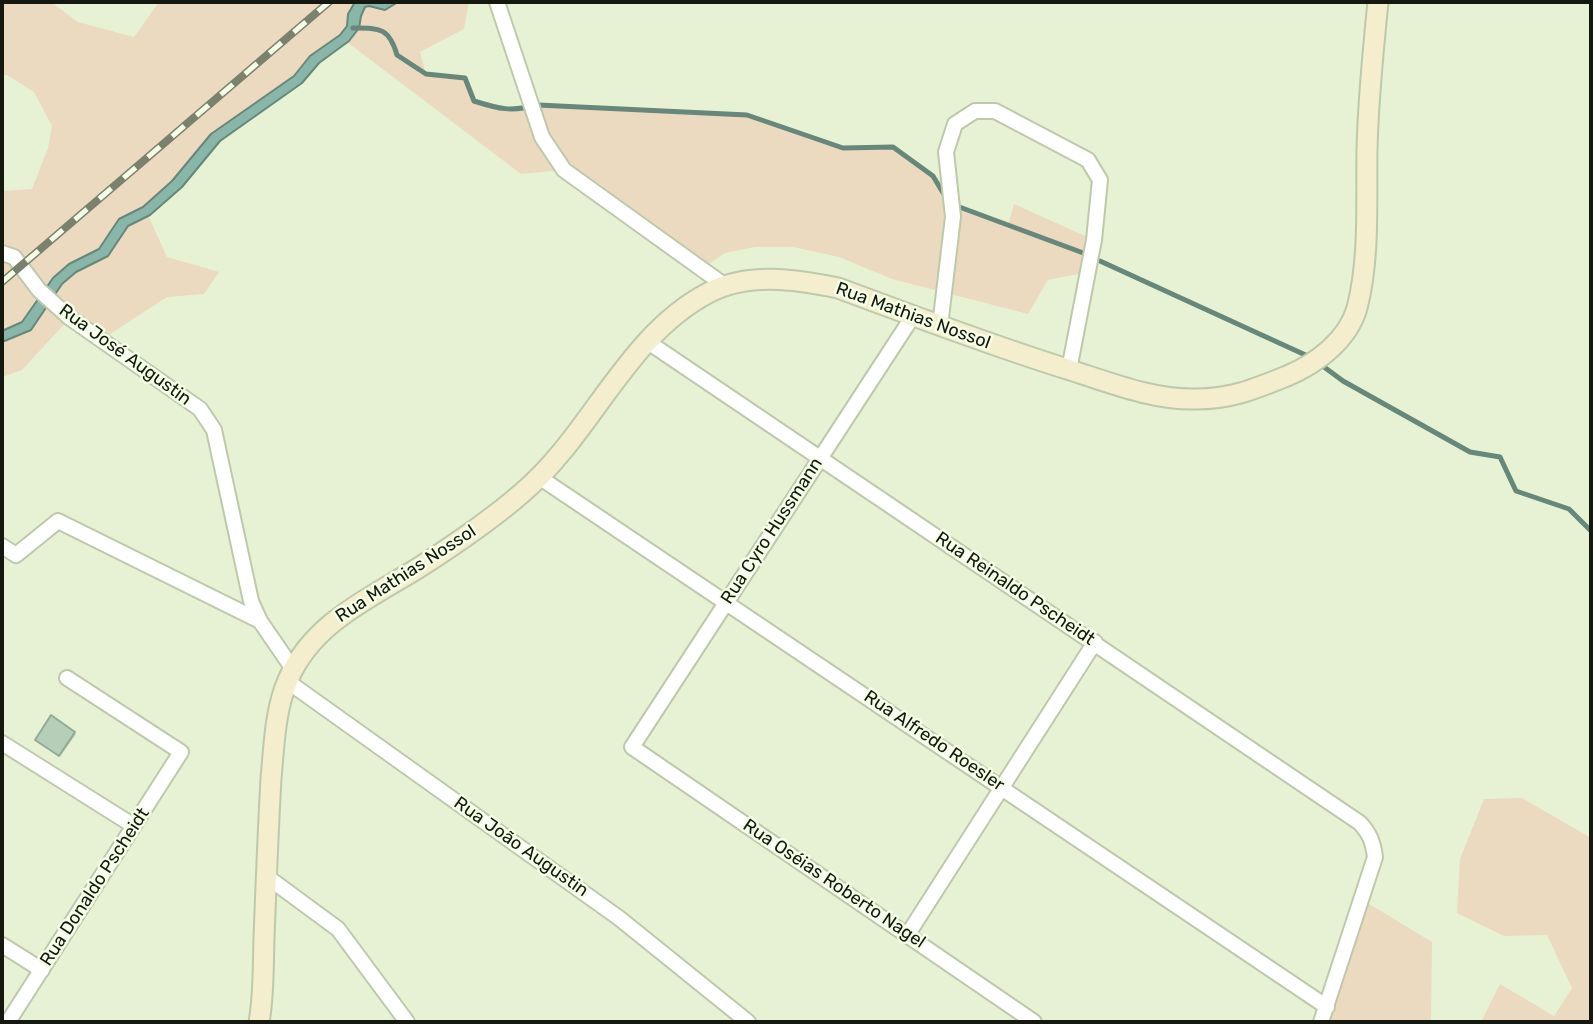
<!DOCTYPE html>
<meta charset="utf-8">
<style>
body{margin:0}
#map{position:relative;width:1593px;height:1024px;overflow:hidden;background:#e7f2d4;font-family:Rubik,sans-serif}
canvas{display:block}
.frame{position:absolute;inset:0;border:4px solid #15180e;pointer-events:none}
</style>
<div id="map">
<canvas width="1593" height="1024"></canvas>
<div class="frame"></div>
</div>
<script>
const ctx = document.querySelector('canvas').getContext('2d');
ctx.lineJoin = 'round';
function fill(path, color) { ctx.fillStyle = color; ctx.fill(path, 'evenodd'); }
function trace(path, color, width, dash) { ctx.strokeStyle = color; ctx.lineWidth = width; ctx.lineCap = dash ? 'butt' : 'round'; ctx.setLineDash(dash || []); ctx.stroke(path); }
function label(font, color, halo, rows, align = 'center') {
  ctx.font = font + ' Rubik,sans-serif'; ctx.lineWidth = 5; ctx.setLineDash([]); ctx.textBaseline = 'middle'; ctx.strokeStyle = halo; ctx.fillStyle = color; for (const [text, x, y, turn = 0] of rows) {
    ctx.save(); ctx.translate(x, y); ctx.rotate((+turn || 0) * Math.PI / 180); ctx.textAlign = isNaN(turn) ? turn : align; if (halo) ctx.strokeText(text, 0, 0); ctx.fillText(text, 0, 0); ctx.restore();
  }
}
const green = new Path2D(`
 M 2,2 L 51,2 L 78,22 L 134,37 L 159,2 L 469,2 L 464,29 L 420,52 L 426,74 L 465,78 L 474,102 C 500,110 511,112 538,105 L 747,115 L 843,148 L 893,147 L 933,176 L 950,203 L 1008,225 L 1014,204 L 1094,240 L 1088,272 L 1048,280 L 1028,314 L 892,279 L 839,257 L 793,247 L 755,247 L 725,253 L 702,269 L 565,170 L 521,174 L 343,39 L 297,80 L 214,138 L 146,211 L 167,257 L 219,272 L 204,294 L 167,297 L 101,340 L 70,318 L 22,370 L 2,377 L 2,191 L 32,189 L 48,148 L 52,126 L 34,92 L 7,75 L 2,75 Z
 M 1522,798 L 1591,838 L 1591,1022 L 1481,1022 L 1500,984 L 1554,1016 L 1572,988 L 1547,935 L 1504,936 L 1457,913 L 1460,859 L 1484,799 Z
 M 1361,899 L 1432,942 L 1431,1022 L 1321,1022 Z`);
const water = new Path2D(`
 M 355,2 L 398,2 L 385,10 L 369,6 L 365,7 L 361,16 L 359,28 L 349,41 L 319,63 L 302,83 L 220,141 L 182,187 L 150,215 L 128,226 L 108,256 L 76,272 L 62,284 L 31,330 L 2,342 L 2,331 L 22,322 L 53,278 L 69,264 L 99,249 L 119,219 L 143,207 L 172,181 L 211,134 L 294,76 L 310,56 L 340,35 L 347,26 L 348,14 Z`);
const shadow = new Path2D(`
 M 52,717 L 76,734 L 61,755 L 37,739 Z`);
const stream = new Path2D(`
 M 353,28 C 379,28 389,27 397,55 L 426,74 L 465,78 L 474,101 C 499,109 511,112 538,105 L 747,115 L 843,148 L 893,147 L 933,176 L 945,196
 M 954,205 L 1086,254
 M 1100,261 L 1312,358
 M 1320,364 L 1343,381 L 1470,452 L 1500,457 L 1516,491 L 1569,509 L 1591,531`);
const building = new Path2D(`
 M 51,715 L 75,732 L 59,756 L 35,740 Z`);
const street = new Path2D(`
 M 497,2 L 542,137 L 564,170 L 724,285
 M 2,253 L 14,257 L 39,290 L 70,318 L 200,409 L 214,430 L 251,601 L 260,621 L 293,669
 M 913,316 L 632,747 L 1034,1022
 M 940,326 L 953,217 L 946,152 L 955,124 L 975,111 L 995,111 L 1088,160 L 1100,180 L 1094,240 L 1069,370
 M 648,342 L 1360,823 C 1370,834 1373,842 1375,857 L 1321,1022
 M 539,477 L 1327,1007
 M 2,546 L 16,555 L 58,521 L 260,621
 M 287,681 L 619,918 L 748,1022
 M 2,743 L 134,826
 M 266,876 L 338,929 L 407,1022
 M 908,934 L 1095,642
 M 2,945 L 42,970
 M 8,1022 L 181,752 L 67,678`);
const secondary = new Path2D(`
 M 259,1022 C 264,995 263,966 264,938 C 266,885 268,831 271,779 C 274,746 275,709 288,680 C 313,621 373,597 423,565 C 457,543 491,520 522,493 C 591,435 626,336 708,293 C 748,272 795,279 838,288 C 914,316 990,345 1067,369 C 1108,382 1152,400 1196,399 C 1231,399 1255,389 1287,376 C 1316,364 1348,340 1357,308 C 1370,258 1366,200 1367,150 C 1368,100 1373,51 1378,2`);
const rail = new Path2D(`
 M 2,282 L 329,2`);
const streetNames = [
 ["Rua Mathias Nossol",913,316,20],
 ["Rua José Augustin",125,355,36],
 ["Rua Cyro Hussmann",772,531,-57],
 ["Rua Mathias Nossol",406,574,-33],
 ["Rua Reinaldo Pscheidt",1015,589,34],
 ["Rua Alfredo Roesler",934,741,34],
 ["Rua João Augustin",521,847,35],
 ["Rua Oséias Roberto Nagel",834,884,34],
 ["Rua Donaldo Pscheidt",95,887,-57]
];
fill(green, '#ebd9c0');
fill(water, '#88b7a9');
trace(water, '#66877a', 2);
fill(shadow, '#0003');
trace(stream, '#66877a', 5);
fill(building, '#b5ceb8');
trace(building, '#93ab96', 2);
trace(street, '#bec9ac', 18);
trace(secondary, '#bec9ac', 23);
trace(street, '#fff', 14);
trace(secondary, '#f4eece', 19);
trace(rail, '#7a816d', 8);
trace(rail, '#f5fee6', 5, [16]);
label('18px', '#15180e', '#f5fee6', streetNames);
</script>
